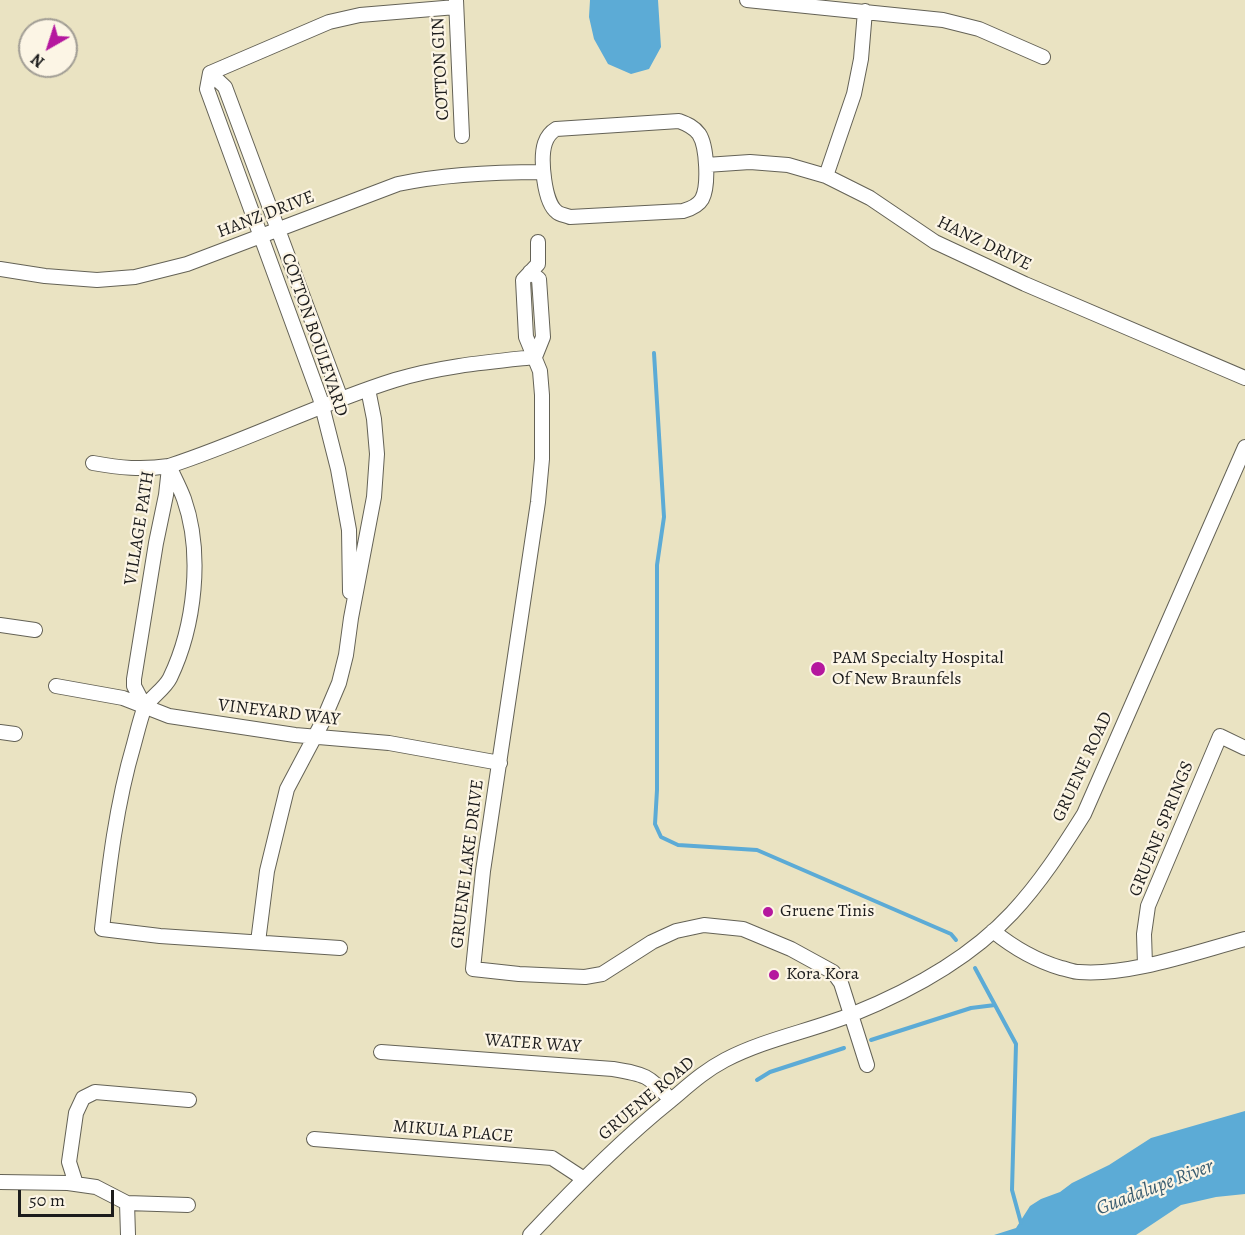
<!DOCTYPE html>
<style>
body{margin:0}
#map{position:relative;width:1245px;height:1235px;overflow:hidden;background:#eae3c2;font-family:Alegreya,serif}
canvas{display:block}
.north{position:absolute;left:18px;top:18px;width:60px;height:60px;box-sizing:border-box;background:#fcf5e5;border:2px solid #a29e95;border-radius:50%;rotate:219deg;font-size:16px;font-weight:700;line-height:24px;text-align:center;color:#1c1c1c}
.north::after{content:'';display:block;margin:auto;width:21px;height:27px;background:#b5179e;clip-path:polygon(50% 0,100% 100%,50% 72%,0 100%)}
.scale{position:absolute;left:18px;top:1190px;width:96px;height:27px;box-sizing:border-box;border:3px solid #1c1c1c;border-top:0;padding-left:8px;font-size:18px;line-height:21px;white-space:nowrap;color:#1c1c1c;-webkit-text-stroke:4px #fcf5e5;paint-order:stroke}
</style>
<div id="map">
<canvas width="1245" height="1235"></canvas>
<div class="north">N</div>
<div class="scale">50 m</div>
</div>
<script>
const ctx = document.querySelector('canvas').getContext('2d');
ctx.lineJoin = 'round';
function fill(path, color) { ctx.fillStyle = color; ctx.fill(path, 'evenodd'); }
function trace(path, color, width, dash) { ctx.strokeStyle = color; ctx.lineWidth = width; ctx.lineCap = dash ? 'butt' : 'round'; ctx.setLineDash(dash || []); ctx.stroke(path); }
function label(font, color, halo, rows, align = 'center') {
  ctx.font = font + ' Alegreya,serif'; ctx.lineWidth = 4.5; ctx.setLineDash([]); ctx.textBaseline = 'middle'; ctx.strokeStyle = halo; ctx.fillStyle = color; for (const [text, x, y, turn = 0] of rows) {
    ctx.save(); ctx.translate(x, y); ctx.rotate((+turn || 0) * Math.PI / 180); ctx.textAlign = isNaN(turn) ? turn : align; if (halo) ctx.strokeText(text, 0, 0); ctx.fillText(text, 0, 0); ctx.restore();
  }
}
const water = new Path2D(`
 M 590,0 L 658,0 L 661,47 L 649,69 L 631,74 L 608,64 L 594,39 L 589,17 Z
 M 1245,1111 L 1245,1194 L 1216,1197 L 1181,1205 L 1136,1235 L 994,1235 L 1016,1228 L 1030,1206 L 1041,1199 L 1060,1192 L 1072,1183 L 1109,1165 L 1151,1138 Z`);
const stream = new Path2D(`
 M 654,353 L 664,517 L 657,565 L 657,790 L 655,824 L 661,837 L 678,845 L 757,850 L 951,934 L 956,940
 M 975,968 L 1016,1044 L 1012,1190 L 1021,1223
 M 871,1040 L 971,1008 L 995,1005
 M 757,1080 L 770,1072 L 844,1048`);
const minor = new Path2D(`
 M 456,0 L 462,136
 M 747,0 L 943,20 L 979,29 L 1043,57
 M 210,73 L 207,89 L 320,398 L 338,469 L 349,530 L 350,592
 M 210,73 L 225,87 L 341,399
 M 210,73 L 329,22 L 360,15 L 456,7
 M 679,121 C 687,124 694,127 699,134 C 707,146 709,186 702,199 C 698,206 690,209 683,211 L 570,217 C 566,215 560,215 557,212 C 544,203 540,158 545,143 C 547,137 551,132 556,129 Z
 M 706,165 L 750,162 L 788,165 L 826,176 L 870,198 L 935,242 L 1025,284 L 1245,378
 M 826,176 L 854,94 L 861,59 L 865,11
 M 538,242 L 538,264 L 523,280 L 526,337 L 540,371 L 542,395 L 542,459 L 538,502 L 483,871 L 473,969 L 519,974 L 585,977 L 602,974 L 652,942 L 676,931 L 704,925 L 743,929 L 791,949 L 833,972 L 841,983 L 867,1065
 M 0,269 L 45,276 L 97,280 L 135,277 L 187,264 L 398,184 C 445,174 495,172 543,172
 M 530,272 L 539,279 L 543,337 L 535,357
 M 93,463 C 120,468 142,470 169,466 C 246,441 318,404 395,380 C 441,366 488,362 535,357
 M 169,466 C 174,477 180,488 184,499 C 203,553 195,626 170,678 C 164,690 149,698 144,709 C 140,720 137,733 134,744 C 116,805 109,867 102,929 L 160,936 L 340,948
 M 0,625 L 35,630
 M 56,686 L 123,698 L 169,716 L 295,735 L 389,743 L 500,763
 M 145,707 L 134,686 L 134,679 L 156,543 L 166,495 L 169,468
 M 0,732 L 15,734
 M 993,931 C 1014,948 1034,960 1061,968 C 1067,969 1073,972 1079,972 C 1130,976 1196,952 1245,939
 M 258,942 L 267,871 L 287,789 L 322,723 L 339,683 L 346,655 L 351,618 L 374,497 L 377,454 L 374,419 L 368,389
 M 1145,965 L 1144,934 L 1148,906 L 1220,736 L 1245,748
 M 381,1052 L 613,1069 C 648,1075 647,1075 671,1100
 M 314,1139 L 552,1158 L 584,1179
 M 0,1182 L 68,1183 L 96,1187 L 127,1203 L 128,1235
 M 76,1184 L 69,1162 L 76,1113 L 83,1098 L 95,1092 L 189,1100
 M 127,1203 L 188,1205
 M 530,1235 C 574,1188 620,1141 670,1101 C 688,1086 704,1071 725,1060 C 765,1039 811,1031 853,1014 C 910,991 969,959 1012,913 C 1040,883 1062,849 1084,814 L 1245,447`);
const markers = [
 [818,669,8,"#b5179e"],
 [768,912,6,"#b5179e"],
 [774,975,6,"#b5179e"]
];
const streetNames = [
 ["COTTON GIN",441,69,-93],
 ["HANZ DRIVE",266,215,-21],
 ["HANZ DRIVE",984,244,26],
 ["COTTON BOULEVARD",314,335,71],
 ["VILLAGE PATH",140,528,-81],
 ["VINEYARD WAY",279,713,7],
 ["GRUENE ROAD",1083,767,-65],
 ["GRUENE SPRINGS",1162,829,-68],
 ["GRUENE LAKE DRIVE",468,864,-83],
 ["WATER WAY",533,1044,4],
 ["GRUENE ROAD",647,1099,-40],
 ["MIKULA PLACE",453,1132,5]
];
const poiNames = [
 ["PAM Specialty Hospital",832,659],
 ["Of New Braunfels",832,680],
 ["Gruene Tinis",780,912],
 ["Kora Kora",786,975]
];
const waterNames = [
 ["Guadalupe River",1155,1188,-21]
];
fill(water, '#5cabd6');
trace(stream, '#5cabd6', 4);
trace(minor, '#646256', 16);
trace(minor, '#fff', 14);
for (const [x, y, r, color] of markers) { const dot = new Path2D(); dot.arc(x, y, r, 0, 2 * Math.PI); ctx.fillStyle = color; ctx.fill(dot); trace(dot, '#fcf5e5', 2); }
label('18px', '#1c1c1c', '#fcf5e5', streetNames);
label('18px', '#1c1c1c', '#fcf5e5', poiNames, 'left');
label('italic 20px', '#395c70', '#fcf5e5', waterNames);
</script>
